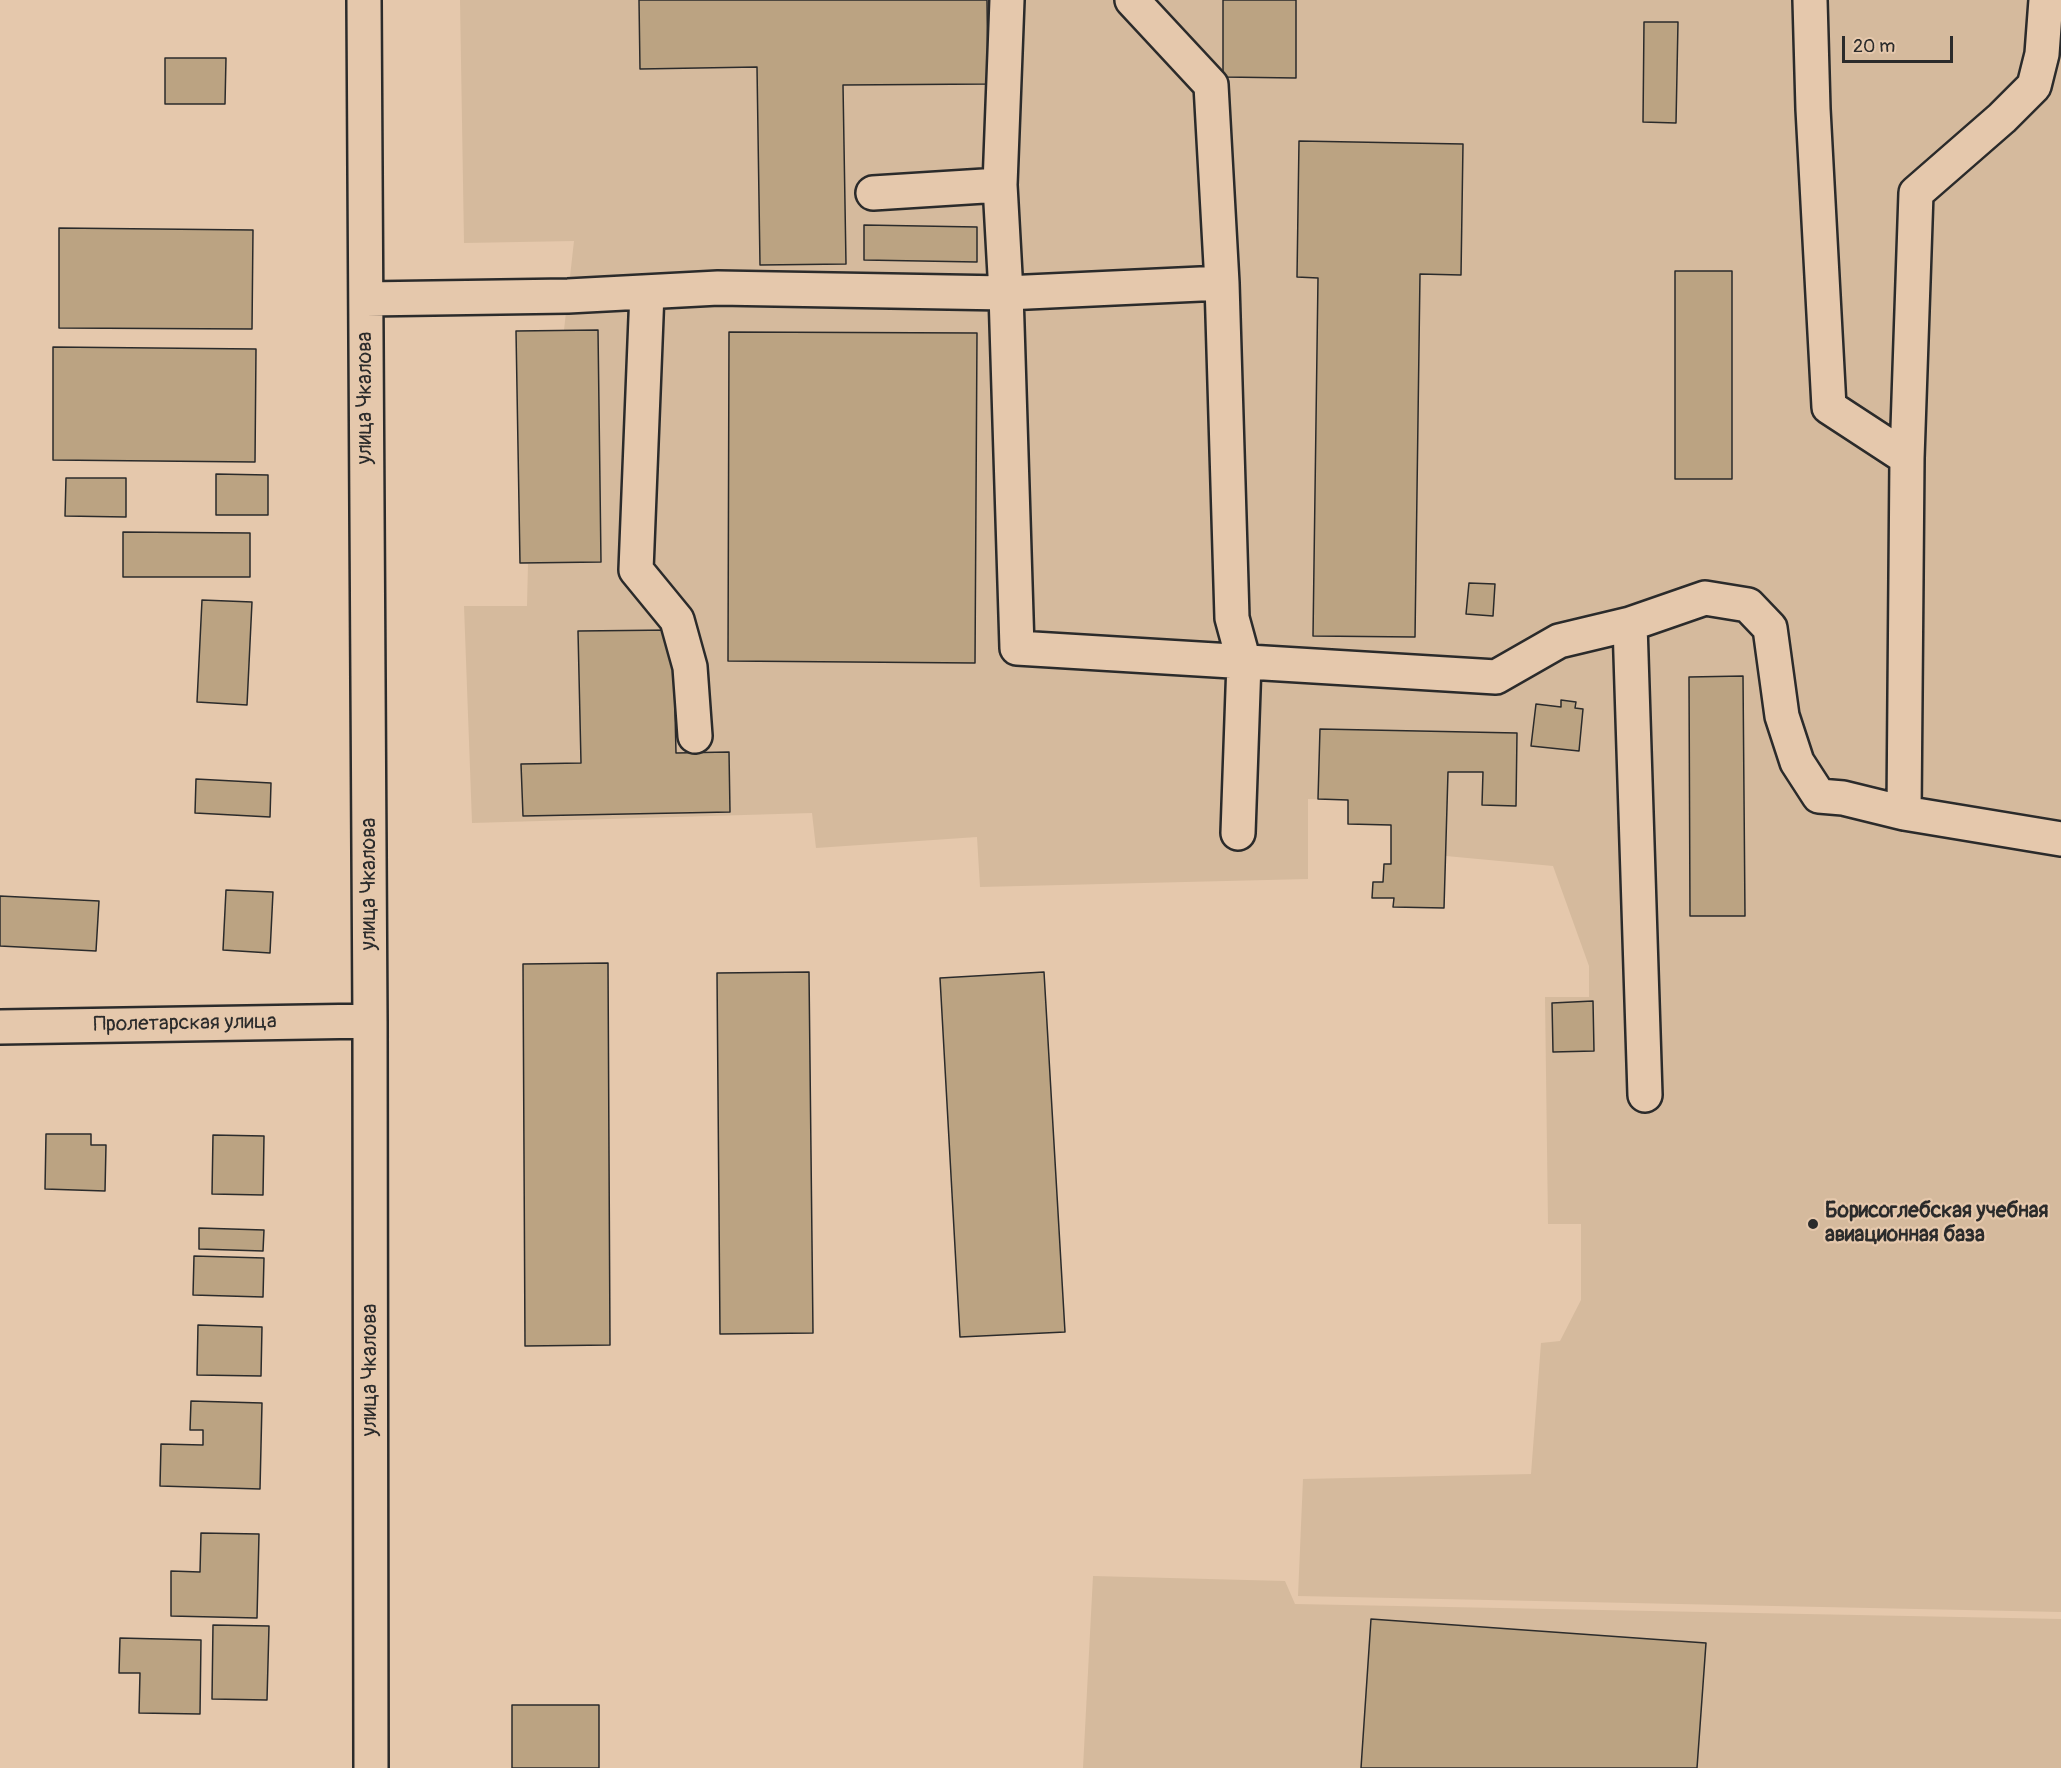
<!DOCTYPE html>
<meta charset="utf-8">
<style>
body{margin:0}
#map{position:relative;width:2061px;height:1768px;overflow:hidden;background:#e5c8ac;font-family:Pangolin,sans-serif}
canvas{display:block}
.scale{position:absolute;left:1842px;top:36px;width:111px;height:27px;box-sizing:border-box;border:3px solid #2b2b2b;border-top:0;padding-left:8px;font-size:18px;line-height:21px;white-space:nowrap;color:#2b2b2b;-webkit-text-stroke:4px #e5c8ac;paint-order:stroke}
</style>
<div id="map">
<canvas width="2061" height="1768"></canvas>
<div class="scale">20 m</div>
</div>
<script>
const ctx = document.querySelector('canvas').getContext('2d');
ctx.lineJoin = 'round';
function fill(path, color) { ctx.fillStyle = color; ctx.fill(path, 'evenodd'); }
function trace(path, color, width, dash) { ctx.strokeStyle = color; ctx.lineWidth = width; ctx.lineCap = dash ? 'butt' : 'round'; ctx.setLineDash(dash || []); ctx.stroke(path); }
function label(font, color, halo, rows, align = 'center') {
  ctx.font = font + ' Pangolin,sans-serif'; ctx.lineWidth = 4.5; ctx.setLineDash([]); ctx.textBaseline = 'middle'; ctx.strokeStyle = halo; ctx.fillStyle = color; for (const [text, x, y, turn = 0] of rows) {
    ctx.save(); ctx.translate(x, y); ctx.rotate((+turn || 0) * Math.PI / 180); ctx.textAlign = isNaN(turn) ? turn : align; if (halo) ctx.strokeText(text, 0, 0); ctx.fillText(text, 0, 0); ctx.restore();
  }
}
const built = new Path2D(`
 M 460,0 L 2061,0 L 2061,1612 L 1298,1596 L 1303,1479 L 1531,1474 L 1541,1343 L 1560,1341 L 1581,1300 L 1581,1224 L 1548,1224 L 1545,997 L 1589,997 L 1589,966 L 1553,866 L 1446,856 L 1444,908 L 1393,907 L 1393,898 L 1372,898 L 1373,882 L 1383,882 L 1384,864 L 1391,863 L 1391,826 L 1348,824 L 1348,800 L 1308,799 L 1308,879 L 980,887 L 977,837 L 816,848 L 812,813 L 472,823 L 464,606 L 527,606 L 528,564 L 520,563 L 516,331 L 564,330 L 574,241 L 464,243 Z
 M 1093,1576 L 1285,1581 L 1295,1604 L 2061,1619 L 2061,1768 L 1083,1768 Z`);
const building = new Path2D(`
 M 639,0 L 987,0 L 988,84 L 843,85 L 846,264 L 760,265 L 757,67 L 640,69 Z
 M 1223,0 L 1296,0 L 1296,78 L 1223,77 Z
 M 1644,22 L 1678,22 L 1676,123 L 1643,122 Z
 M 165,58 L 226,58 L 225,104 L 165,104 Z
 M 1299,141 L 1463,144 L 1461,275 L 1420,274 L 1415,637 L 1313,636 L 1318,278 L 1297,277 Z
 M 864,225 L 977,227 L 977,262 L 864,260 Z
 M 59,228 L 253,230 L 252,329 L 59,328 Z
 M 1675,271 L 1732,271 L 1732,479 L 1675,479 Z
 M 598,330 L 601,562 L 520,563 L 516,331 Z
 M 729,332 L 977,333 L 975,663 L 728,661 Z
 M 53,347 L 256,349 L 255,462 L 53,460 Z
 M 216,474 L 268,475 L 268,515 L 216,515 Z
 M 66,478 L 126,478 L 126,517 L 65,516 Z
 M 123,532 L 250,533 L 250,577 L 123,577 Z
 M 1469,583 L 1495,584 L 1493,616 L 1466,614 Z
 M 202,600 L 252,602 L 247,705 L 197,702 Z
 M 673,630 L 676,753 L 729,752 L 730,812 L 523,816 L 521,764 L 581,763 L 578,631 Z
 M 1743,676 L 1745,916 L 1690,916 L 1689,677 Z
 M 1561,700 L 1576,702 L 1575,708 L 1583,709 L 1579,751 L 1531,746 L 1536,704 L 1561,707 Z
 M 1320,729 L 1517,733 L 1516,806 L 1482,805 L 1483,772 L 1448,772 L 1444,908 L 1393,907 L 1394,898 L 1372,898 L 1373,882 L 1383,882 L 1384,864 L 1391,864 L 1391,825 L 1348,824 L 1348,800 L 1318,799 Z
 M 196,779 L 271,783 L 270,817 L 195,813 Z
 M 226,890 L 273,892 L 270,953 L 223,950 Z
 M 0,896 L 99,901 L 96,951 L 0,946 Z
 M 608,963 L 610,1345 L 525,1346 L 523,964 Z
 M 809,972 L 813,1333 L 720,1334 L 717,973 Z
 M 1044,972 L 1065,1332 L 960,1337 L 940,978 Z
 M 1593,1001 L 1594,1051 L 1553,1052 L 1552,1003 Z
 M 46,1134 L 91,1134 L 91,1145 L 106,1145 L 105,1191 L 45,1189 Z
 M 213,1135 L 264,1136 L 263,1195 L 212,1194 Z
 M 199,1228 L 264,1230 L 263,1251 L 199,1249 Z
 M 194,1256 L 264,1258 L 263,1297 L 193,1295 Z
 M 198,1325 L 262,1327 L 261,1376 L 197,1375 Z
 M 191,1401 L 262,1403 L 260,1489 L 160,1486 L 161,1444 L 203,1445 L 203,1430 L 190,1430 Z
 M 201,1533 L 259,1534 L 257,1618 L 171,1616 L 171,1571 L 200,1572 Z
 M 1371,1619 L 1706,1643 L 1697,1768 L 1361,1768 Z
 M 213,1625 L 269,1626 L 267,1700 L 212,1699 Z
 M 120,1638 L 201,1640 L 200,1714 L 139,1713 L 140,1673 L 119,1673 Z
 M 512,1705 L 599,1705 L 599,1768 L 512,1768 Z`);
const minor = new Path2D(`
 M 364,0 L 370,1021 L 371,1768
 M 1132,0 L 1211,85 L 1222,283 L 1232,618 L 1244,662 L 1238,833
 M 1810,0 L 1813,109 L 1829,407 L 1907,458
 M 2046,0 L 2042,54 L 2034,86 L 2002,118 L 1916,193 L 1907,458 L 1904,813 L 2061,839
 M 1000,185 L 1007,0
 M 1222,283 L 1006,293 L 1017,648 L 1496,677 L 1559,641 L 1630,624 L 1705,598 L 1748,605 L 1770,628 L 1782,716 L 1797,762 L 1819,796 L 1843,798 L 1904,813
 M 647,292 L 636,570 L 677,620 L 690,667 L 695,736
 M 366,299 L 568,296 L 718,288 L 1006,293 L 1000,185 L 873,193
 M 1630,624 L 1645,1095
 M 0,1027 L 370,1021`);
const markers = [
 [1813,1224,6,"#2b2b2b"]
];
const streetNames = [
 ["улица Чкалова",366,398,-90],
 ["улица Чкалова",370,884,-90],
 ["Пролетарская улица",185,1024,-1],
 ["улица Чкалова",371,1370,-90]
];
const poiNames = [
 ["Борисоглебская учебная",1825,1212],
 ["авиационная база",1825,1236]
];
fill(built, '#d5ba9d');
fill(building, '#bba382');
trace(building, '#2b2b2b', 1.5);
trace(minor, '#2b2b2b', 38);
trace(minor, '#e5c8ac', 33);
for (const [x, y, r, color] of markers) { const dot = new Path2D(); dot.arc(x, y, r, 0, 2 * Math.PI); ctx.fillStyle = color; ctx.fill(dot); trace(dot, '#e5c8ac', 2); }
label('21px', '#2b2b2b', '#e5c8ac', streetNames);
label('bold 21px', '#2b2b2b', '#e5c8ac', poiNames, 'left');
</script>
